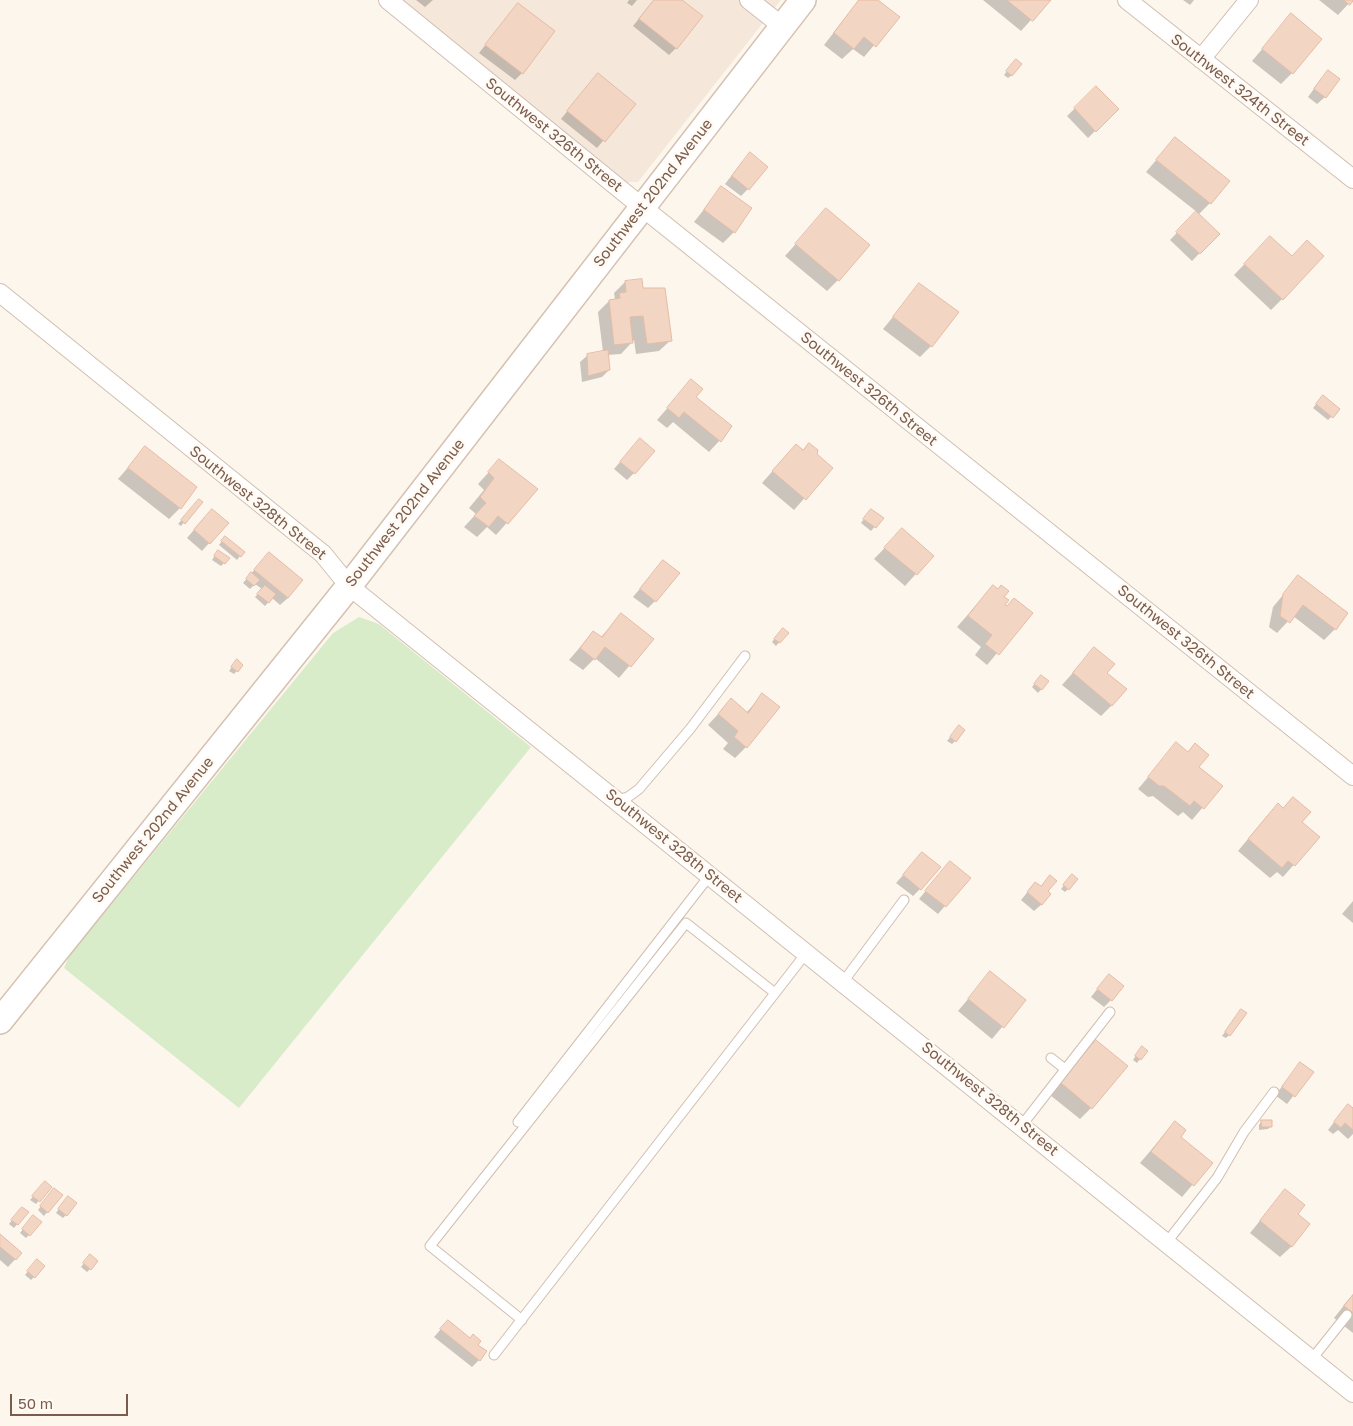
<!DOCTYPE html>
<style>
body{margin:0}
#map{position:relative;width:1353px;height:1426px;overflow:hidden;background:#fdf6ec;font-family:"Golos Text",sans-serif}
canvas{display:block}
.scale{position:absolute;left:10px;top:1394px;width:118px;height:22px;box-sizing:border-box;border:2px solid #7a5c4d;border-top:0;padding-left:6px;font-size:15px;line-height:18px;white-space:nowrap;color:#7a5c4d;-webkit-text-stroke:4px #fffaf3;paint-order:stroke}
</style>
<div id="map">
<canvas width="1353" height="1426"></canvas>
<div class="scale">50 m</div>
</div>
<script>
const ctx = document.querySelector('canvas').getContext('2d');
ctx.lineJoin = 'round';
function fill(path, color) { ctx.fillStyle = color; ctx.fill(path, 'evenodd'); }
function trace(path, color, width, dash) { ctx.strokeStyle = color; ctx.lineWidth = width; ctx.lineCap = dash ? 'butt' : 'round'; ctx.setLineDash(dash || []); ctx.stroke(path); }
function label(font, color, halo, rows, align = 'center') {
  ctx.font = font + ' "Golos Text",sans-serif'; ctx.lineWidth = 5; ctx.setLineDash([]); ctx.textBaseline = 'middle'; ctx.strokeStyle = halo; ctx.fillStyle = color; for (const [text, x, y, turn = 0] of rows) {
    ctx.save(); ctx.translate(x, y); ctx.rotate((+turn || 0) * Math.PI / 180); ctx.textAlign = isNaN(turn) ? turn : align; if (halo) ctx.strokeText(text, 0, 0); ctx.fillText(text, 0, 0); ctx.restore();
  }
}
const residential = new Path2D(`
 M 392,0 L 781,0 L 638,182 L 623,182 Z`);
const green = new Path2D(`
 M 359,617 L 379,624 L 531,747 L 239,1108 L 64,968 L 69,956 L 333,633 Z`);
const shadow = new Path2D(`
 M 416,0 L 433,0 L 425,7 Z
 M 629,0 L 637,0 L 632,6 L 627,3 Z
 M 654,0 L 680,0 L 676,48 L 669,55 L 633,26 Z
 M 859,0 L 876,0 L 898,17 L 864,57 L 853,49 L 842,59 L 824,45 Z
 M 983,0 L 1049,0 L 1021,31 Z
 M 1183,0 L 1194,0 L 1190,5 Z
 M 1319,0 L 1352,0 L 1338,15 Z
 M 518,4 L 522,73 L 515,80 L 479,53 Z
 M 1291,15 L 1292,73 L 1281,84 L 1252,61 Z
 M 1012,64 L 1012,75 L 1008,78 L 1004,75 Z
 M 1321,79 L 1325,97 L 1317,104 L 1308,97 Z
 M 591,82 L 634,104 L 597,148 L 561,119 Z
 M 1096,88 L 1117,109 L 1088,138 L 1067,116 Z
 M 1175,138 L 1210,203 L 1198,215 L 1218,234 L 1192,261 L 1170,240 L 1197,212 L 1146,172 Z
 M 743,161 L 748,189 L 741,196 L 725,184 Z
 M 721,188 L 734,232 L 723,243 L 694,222 Z
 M 826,210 L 838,280 L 827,291 L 785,256 Z
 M 1259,249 L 1282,299 L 1271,310 L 1234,275 Z
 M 625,282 L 642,289 L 671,340 L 659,351 L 636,354 L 634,340 L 621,354 L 607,355 L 609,370 L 602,377 L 582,382 L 580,362 L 588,355 L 603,352 L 598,312 L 609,301 L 615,299 L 614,293 Z
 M 920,284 L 931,346 L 920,357 L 883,329 Z
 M 691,381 L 695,397 L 731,428 L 709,452 L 673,422 L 667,428 L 657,420 Z
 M 1320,399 L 1339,409 L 1328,420 L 1313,408 Z
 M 633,447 L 634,473 L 627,480 L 614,469 Z
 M 145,448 L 180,508 L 169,519 L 118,479 Z
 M 803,451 L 831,468 L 794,510 L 762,483 L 785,457 Z
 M 499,461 L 536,490 L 496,535 L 487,527 L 477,537 L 464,527 L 476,514 L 469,508 L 484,490 L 478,484 Z
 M 196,503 L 201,503 L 181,526 L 178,524 Z
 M 868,513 L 882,518 L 871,531 L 861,523 Z
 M 205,517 L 227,523 L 202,551 L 187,538 Z
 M 902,530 L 932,556 L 905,586 L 874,559 Z
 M 222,541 L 240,556 L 237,560 L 219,545 Z
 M 269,553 L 288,598 L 280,605 L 272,598 L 265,606 L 255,597 L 262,589 L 255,584 L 250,589 L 243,583 Z
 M 215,555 L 224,563 L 221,566 L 212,560 Z
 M 663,561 L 655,601 L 648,608 L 633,597 Z
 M 1298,577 L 1335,629 L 1324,640 L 1293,616 L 1277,633 L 1269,627 L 1273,607 Z
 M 993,586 L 1003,597 L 1003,605 L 1031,613 L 987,665 L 975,655 L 981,647 L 957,627 Z
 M 621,615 L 652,639 L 619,678 L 595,658 L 583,670 L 569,660 L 593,632 L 600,638 Z
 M 780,632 L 787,633 L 776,646 L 772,642 Z
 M 1094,649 L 1105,673 L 1112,705 L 1101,716 L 1062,685 Z
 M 234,664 L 242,665 L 234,674 L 229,671 Z
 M 1038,679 L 1048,681 L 1038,693 L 1032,687 Z
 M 763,694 L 746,747 L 735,758 L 723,749 L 728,743 L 708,725 L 731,700 L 746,713 Z
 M 956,730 L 955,741 L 952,744 L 947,741 Z
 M 1176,744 L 1198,767 L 1221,786 L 1192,820 L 1183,812 L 1178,816 L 1153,796 L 1148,797 L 1138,789 Z
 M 1267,816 L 1301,822 L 1318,837 L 1283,877 L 1277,872 L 1270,878 L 1238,851 Z
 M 922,854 L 920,889 L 913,896 L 896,883 Z
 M 943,870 L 969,878 L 938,914 L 919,899 Z
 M 1069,879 L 1068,889 L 1065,892 L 1061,889 Z
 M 1035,883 L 1046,892 L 1042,904 L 1034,911 L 1021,900 Z
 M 1353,901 L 1353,923 L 1342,914 Z
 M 990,973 L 1024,1001 L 992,1039 L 958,1011 Z
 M 1102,983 L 1111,1000 L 1104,1007 L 1091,997 Z
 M 1238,1014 L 1229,1035 L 1226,1038 L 1222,1036 Z
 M 1096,1042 L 1091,1108 L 1080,1119 L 1050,1095 Z
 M 1139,1051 L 1146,1051 L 1137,1063 L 1133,1060 Z
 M 1301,1064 L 1312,1072 L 1287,1104 L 1275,1095 Z
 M 1353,1109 L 1353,1134 L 1348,1139 L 1338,1130 L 1333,1134 L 1328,1130 L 1341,1113 Z
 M 1262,1121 L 1271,1126 L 1268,1129 L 1259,1130 L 1259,1125 Z
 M 1175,1122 L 1179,1137 L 1211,1163 L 1182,1197 L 1140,1163 Z
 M 42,1186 L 50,1187 L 36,1204 L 30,1200 Z
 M 1285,1190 L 1296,1214 L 1292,1246 L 1280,1257 L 1250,1233 Z
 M 51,1193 L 61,1195 L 44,1216 L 38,1210 Z
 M 65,1200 L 66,1215 L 63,1218 L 56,1213 Z
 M 19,1211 L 27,1212 L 14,1228 L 9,1224 Z
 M 30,1220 L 29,1235 L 26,1238 L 20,1233 Z
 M 0,1236 L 21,1253 L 8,1267 L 0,1260 Z
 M 87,1259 L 90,1269 L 87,1272 L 81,1267 Z
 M 34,1264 L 34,1277 L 31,1280 L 25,1275 Z
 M 1353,1294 L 1353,1333 L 1334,1318 Z
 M 441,1329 L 470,1339 L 477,1345 L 479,1360 L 472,1367 L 434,1337 Z`);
const building = new Path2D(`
 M 654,0 L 682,0 L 703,16 L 677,49 L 639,19 Z
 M 859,0 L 878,0 L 900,17 L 876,47 L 864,37 L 854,49 L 834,33 Z
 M 1007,0 L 1051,0 L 1033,21 Z
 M 1344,0 L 1353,0 L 1353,1 L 1350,5 Z
 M 518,3 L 555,31 L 523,74 L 485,45 Z
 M 1291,13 L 1322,39 L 1293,74 L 1262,49 Z
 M 1016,59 L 1022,64 L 1012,76 L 1006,71 Z
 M 1328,70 L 1340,79 L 1326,98 L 1314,89 Z
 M 598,73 L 636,104 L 605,142 L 567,111 Z
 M 1096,86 L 1119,109 L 1096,132 L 1074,108 Z
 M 1175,137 L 1230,181 L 1211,204 L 1156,160 Z
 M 750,152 L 768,167 L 749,190 L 732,176 Z
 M 721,186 L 752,208 L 735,233 L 704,210 Z
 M 826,208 L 870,245 L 839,281 L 795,244 Z
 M 1196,211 L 1220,234 L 1200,254 L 1176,232 Z
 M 1270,236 L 1292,256 L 1307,240 L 1324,256 L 1283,300 L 1244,264 Z
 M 642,279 L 643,288 L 665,288 L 672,341 L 647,344 L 643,316 L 630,317 L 633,343 L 614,345 L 609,300 L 620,298 L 619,293 L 626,292 L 625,281 Z
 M 919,283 L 959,312 L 932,347 L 893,317 Z
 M 608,350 L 610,370 L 588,376 L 587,354 Z
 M 691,379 L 703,389 L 696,397 L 732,426 L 721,442 L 684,412 L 679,418 L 667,408 Z
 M 1323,395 L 1340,409 L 1333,418 L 1316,404 Z
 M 640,438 L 655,451 L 635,474 L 620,462 Z
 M 809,443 L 818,450 L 817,454 L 833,468 L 806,500 L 772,471 L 796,444 L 803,450 Z
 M 145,446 L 197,487 L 181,509 L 128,468 Z
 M 499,459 L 538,489 L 508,524 L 498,516 L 489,527 L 474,516 L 486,503 L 480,497 L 494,478 L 488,472 Z
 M 199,499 L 203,502 L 185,524 L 181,520 Z
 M 212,509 L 229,523 L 210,544 L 194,530 Z
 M 871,509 L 884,518 L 876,528 L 863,519 Z
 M 902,528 L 934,556 L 917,575 L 884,548 Z
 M 225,536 L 245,552 L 241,557 L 221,541 Z
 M 218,550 L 230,558 L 225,564 L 214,556 Z
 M 269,552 L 303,580 L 288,598 L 254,570 Z
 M 663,560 L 680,573 L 656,602 L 640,589 Z
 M 251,572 L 260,580 L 254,586 L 246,579 Z
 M 1298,575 L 1348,613 L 1336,630 L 1303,605 L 1290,623 L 1280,616 L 1283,594 Z
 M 265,585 L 276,594 L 269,603 L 257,594 Z
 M 993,585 L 998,589 L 1001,585 L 1009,591 L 1004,597 L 1009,600 L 1005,605 L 1007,606 L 1014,598 L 1033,613 L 999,655 L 985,644 L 992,635 L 968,616 Z
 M 621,613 L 654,639 L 631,667 L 605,647 L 595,660 L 580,648 L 593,631 L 602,637 Z
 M 783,628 L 789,633 L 780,643 L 774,639 Z
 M 1094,647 L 1115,664 L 1107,673 L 1127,689 L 1112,706 L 1073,673 Z
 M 237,659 L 243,665 L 238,672 L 231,667 Z
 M 1041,675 L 1049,681 L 1042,690 L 1034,684 Z
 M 762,693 L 780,707 L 747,748 L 734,737 L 738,731 L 718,714 L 731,698 L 748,713 Z
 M 959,725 L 965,730 L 956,742 L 950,737 Z
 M 1176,742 L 1188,752 L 1195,743 L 1209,755 L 1199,767 L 1223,786 L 1204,809 L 1194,801 L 1190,806 L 1164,786 L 1159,786 L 1148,777 Z
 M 1293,797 L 1311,812 L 1302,822 L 1320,837 L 1295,866 L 1288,861 L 1282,868 L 1248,839 L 1278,803 L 1283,808 Z
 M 922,852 L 941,867 L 921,890 L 903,875 Z
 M 950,861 L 971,878 L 946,907 L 925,891 Z
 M 1072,874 L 1078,879 L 1069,890 L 1063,885 Z
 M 1050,875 L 1057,881 L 1048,891 L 1051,894 L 1042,905 L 1027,892 L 1035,882 L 1041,886 Z
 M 990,971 L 1026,1000 L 1004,1028 L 968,999 Z
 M 1109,974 L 1124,986 L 1112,1001 L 1097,989 Z
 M 1241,1009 L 1247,1013 L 1230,1036 L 1225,1032 Z
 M 1096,1040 L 1128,1066 L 1092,1109 L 1061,1083 Z
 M 1142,1046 L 1148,1051 L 1141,1060 L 1135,1056 Z
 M 1300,1062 L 1314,1072 L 1295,1097 L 1282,1087 Z
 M 1348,1104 L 1353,1108 L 1353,1130 L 1345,1123 L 1341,1128 L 1334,1122 Z
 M 1261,1120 L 1272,1120 L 1272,1127 L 1262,1127 Z
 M 1175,1121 L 1186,1130 L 1181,1137 L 1213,1163 L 1194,1186 L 1151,1152 Z
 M 45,1181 L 52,1187 L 40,1202 L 32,1196 Z
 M 54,1188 L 63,1195 L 48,1213 L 40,1206 Z
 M 1285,1189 L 1305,1205 L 1298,1214 L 1310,1224 L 1292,1247 L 1260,1221 Z
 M 68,1196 L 77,1203 L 67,1216 L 58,1209 Z
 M 22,1207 L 29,1212 L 18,1225 L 11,1220 Z
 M 33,1215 L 42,1222 L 30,1236 L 22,1229 Z
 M 0,1234 L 22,1253 L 16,1260 L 0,1247 Z
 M 90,1254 L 98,1261 L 91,1270 L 83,1263 Z
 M 37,1259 L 45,1266 L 35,1278 L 27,1271 Z
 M 1353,1295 L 1353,1313 L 1344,1306 Z
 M 448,1320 L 470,1338 L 473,1334 L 481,1341 L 478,1345 L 487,1351 L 480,1361 L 440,1329 Z`);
const lane = new Path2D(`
 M 617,800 L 628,797 L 639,789 L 690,729 L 745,656
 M 843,982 L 904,900
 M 1051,1058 L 1065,1069
 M 518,1122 L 710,875
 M 1022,1125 L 1110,1012
 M 1167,1242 L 1217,1178 L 1244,1132 L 1274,1092
 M 522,1320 L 430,1246 L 686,923 L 775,993
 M 494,1355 L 807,952
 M 1312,1359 L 1347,1315`);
const street = new Path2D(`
 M 388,0 L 642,207 L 1353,776
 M 749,0 L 782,26
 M 1127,0 L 1353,179
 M 1201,59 L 1249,0
 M 0,293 L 323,554 L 349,586 L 1353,1393`);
const secondary = new Path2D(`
 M 0,1021 L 349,586 L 803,0`);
const streetNames = [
 ["Southwest 324th Street",1240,90,38],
 ["Southwest 326th Street",554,135,39],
 ["Southwest 202nd Avenue",653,193,-52],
 ["Southwest 326th Street",869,389,39],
 ["Southwest 328th Street",258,503,39],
 ["Southwest 202nd Avenue",405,513,-52],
 ["Southwest 326th Street",1186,642,39],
 ["Southwest 202nd Avenue",153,830,-51],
 ["Southwest 328th Street",674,846,39],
 ["Southwest 328th Street",990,1099,39]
];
fill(residential, '#f5e8da');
fill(green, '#d8ecc9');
fill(shadow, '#0003');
fill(building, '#f3d5c3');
trace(building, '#e6bba3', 1);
trace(lane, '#d1beb0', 11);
trace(street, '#d1beb0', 20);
trace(secondary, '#d6c0b0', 28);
trace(lane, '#fff', 9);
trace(street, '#fff', 18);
trace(secondary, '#fff', 25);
label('15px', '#7a5c4d', '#fffaf3', streetNames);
</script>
